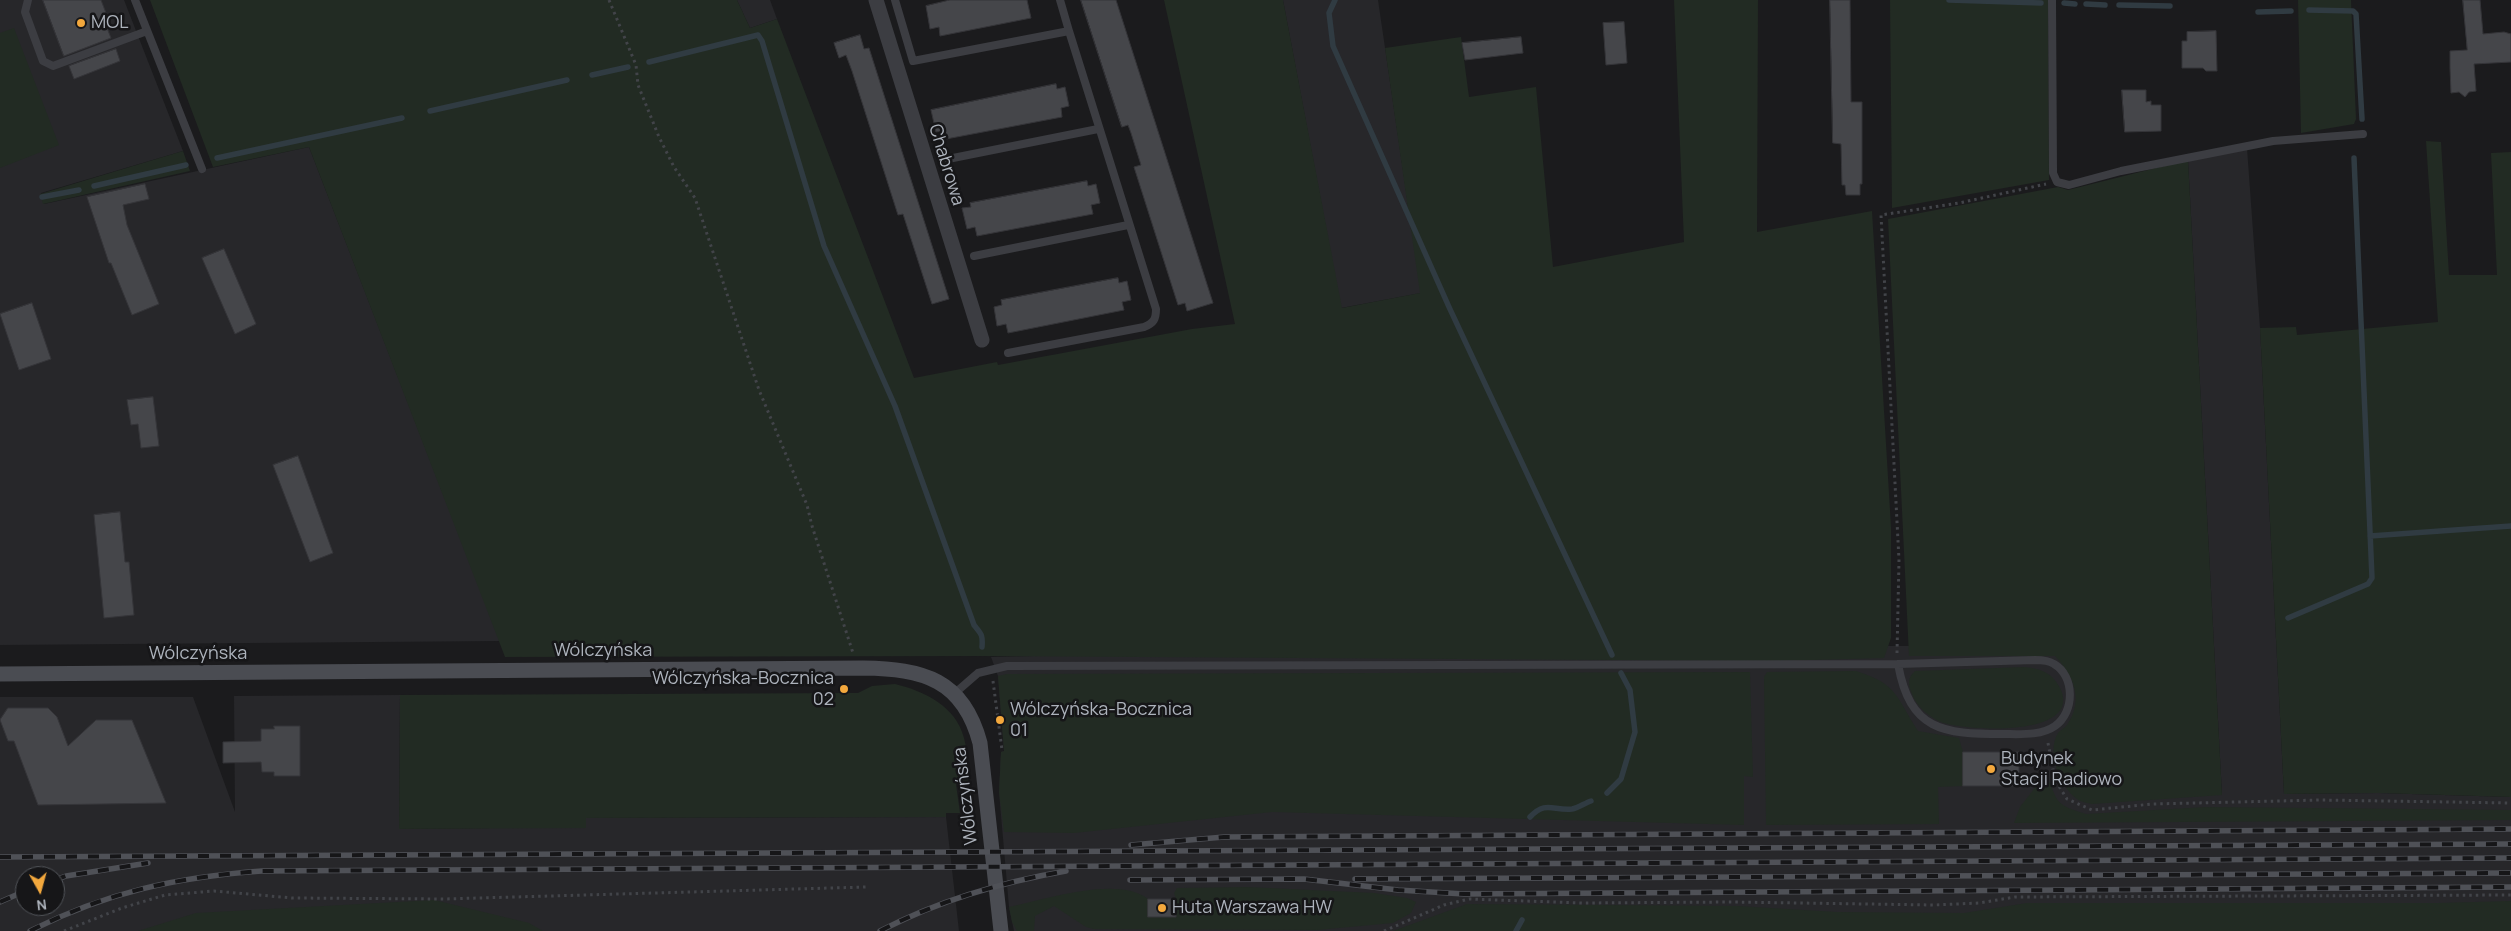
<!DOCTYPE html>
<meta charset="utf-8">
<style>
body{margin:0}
#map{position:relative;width:2511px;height:931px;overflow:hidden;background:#1b1b1d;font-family:Manrope,sans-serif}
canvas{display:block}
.north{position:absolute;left:15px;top:866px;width:50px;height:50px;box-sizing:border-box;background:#161618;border:1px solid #52555a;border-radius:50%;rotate:173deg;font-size:14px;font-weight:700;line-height:20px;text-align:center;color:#adb3bc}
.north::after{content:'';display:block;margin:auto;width:18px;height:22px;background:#f3a83d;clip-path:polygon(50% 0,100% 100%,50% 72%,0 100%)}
</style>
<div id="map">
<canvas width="2511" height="931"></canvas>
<div class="north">N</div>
</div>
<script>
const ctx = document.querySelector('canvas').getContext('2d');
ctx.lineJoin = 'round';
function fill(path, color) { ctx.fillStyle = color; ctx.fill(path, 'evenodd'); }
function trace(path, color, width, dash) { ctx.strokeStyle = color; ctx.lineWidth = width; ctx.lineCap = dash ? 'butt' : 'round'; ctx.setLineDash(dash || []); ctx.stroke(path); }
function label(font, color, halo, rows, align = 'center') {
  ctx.font = font + ' Manrope,sans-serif'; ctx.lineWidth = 5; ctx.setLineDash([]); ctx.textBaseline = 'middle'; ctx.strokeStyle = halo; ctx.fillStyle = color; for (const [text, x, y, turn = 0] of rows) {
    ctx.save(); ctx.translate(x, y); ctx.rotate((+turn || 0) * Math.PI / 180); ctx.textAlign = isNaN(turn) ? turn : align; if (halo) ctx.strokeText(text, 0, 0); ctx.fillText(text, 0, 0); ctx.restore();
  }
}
const built = new Path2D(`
 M 0,0 L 124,0 L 183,151 L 41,193 L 44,204 L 309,147 L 500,641 L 0,645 Z
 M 737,0 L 770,0 L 777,19 L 750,28 Z
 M 1283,0 L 1378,0 L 1421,293 L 1341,308 Z
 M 2247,148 L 2260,328 L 2284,794 L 2378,793 L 2511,797 L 2511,931 L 1014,931 L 1009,907 L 999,792 L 1001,752 L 1004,751 L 998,676 L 991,657 L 1862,636 L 1889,646 L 2083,645 L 2222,795 L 2188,160 Z
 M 400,695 L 399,829 L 586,827 L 585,818 L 946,817 L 959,931 L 0,931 L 0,697 L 193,697 L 235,812 L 234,696 ZM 25,876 L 55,876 L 55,906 L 25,906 Z`);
const green = new Path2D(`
 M 150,0 L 737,0 L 750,28 L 777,19 L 914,378 L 997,362 L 998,365 L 1192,329 L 1235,324 L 1164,0 L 1283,0 L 1342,308 L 1420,293 L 1385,48 L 1461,37 L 1469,97 L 1536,87 L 1553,267 L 1684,242 L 1674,0 L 1758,0 L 1757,232 L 1872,211 L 1891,527 L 1891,638 L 1884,658 L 1778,661 L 978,656 L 505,657 L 309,147 L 213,167 Z
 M 1890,0 L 2048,0 L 2049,180 L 1892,208 Z
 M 2298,0 L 2351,0 L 2356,119 L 2354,124 L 2301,133 Z
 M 14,28 L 59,145 L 0,168 L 0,33 Z
 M 2426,141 L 2441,142 L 2449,275 L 2497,275 L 2491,153 L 2511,152 L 2511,797 L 2378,793 L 2284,794 L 2260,328 L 2296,327 L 2297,335 L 2438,322 Z
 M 183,151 L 190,171 L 43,204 L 40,194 Z
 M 2188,160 L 2222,795 L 2092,804 C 2087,803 2081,802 2077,799 C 2060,787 2046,752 2058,733 C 2060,730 2065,728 2067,725 C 2084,700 2074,676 2055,656 L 1909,656 L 1888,219 L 2058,187 L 2068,190 Z
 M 2025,667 C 2042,669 2053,673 2061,690 C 2081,738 1964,731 1941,722 C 1929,717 1917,707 1912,694 C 1908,685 1907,678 1915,671 Z
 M 1856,671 C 1898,684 1896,697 1918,731 L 1959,738 L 1963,752 L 1963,786 L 1938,787 L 1939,824 L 1766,825 L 1764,677 L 1767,672 Z
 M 1750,672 L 1753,777 L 1744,776 L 1744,825 L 1272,812 L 1074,833 L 1004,832 L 999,792 L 1001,752 L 1004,751 L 998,676 L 1007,674 Z
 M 895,684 C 924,691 956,706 964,738 C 968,753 967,770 969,784 L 956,784 L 960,813 L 946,813 L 946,817 L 586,818 L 586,828 L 399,829 L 400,695 L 858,693 L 872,686 Z
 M 2044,776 L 2048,778 C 2058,805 2058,805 2086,814 L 2207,807 L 2511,810 L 2511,820 L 2014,823 L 2020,807 Z
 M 1248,887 L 1374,893 L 1407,898 L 1416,902 L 1411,913 L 1393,923 L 1317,930 L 1094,929 L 1086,927 L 1054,906 L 1035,916 L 1034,931 L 1017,931 L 1012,922 L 1009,907 C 1045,900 1117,875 1148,899 L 1148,917 L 1176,899 L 1174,893 L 1177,888 Z
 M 434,900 L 529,923 L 543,931 L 138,931 L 196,913 Z
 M 2511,901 L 2511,931 L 1393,931 L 1467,904 L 1737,906 L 1837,912 L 1964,913 L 2027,903 L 2438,903 Z`);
const stream = new Path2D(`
 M 1335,0 L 1329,13 L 1333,46 L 1449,307 L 1612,655
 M 1949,0 L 2041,3
 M 2064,3 L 2075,4
 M 2086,4 L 2105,5
 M 2119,5 L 2170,6
 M 2309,10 L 2353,11 L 2356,14 L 2362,119
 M 2258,12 L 2291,11
 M 649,62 L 758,35 L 762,41 L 824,246 L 895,406 L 974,625 C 981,634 983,634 982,647
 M 592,75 L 628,67
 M 430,111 L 567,80
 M 217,158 L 402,118
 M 94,186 L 186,165
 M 42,197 L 79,190
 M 2370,536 L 2511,526
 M 2288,618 L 2368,584 L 2372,578 L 2354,158
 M 1607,793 L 1621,779 L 1635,732 L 1630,690 L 1621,673
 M 1530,817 C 1546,800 1553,811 1572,809 C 1578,808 1585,803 1591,801
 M 1516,931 L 1522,920`);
const building = new Path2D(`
 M 43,0 L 101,0 L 111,26 L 107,28 L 111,38 L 64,56 Z
 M 950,0 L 1027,0 L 1031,18 L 940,36 L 939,27 L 930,29 L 926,6 Z
 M 1081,0 L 1116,0 L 1213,303 L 1187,311 L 1185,303 L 1178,305 L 1134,167 L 1141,165 L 1131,133 L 1128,125 L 1122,127 Z
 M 1830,0 L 1850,0 L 1851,102 L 1862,102 L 1862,184 L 1860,184 L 1860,195 L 1846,195 L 1845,185 L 1842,185 L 1841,144 L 1833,143 Z
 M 2463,0 L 2480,0 L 2483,34 L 2504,32 L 2511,34 L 2511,62 L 2474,64 L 2476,91 L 2469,92 L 2465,97 L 2459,92 L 2451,93 L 2450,68 L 2450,51 L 2467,50 Z
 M 1624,22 L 1627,63 L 1606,65 L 1603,23 Z
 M 2216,31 L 2217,71 L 2206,71 L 2203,68 L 2182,68 L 2182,41 L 2187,41 L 2187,32 Z
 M 860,35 L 864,49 L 869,48 L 949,299 L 932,304 L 903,214 L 898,215 L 852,71 L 846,55 L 839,58 L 834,43 Z
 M 1521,37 L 1523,53 L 1465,60 L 1462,43 Z
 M 116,49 L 120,61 L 74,79 L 69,66 Z
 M 1056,84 L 1057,89 L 1065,87 L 1069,106 L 1061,108 L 1062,117 L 946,139 L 944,130 L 936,132 L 931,110 Z
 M 2122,90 L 2146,90 L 2146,102 L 2151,101 L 2151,105 L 2161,105 L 2161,131 L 2125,132 Z
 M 1087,181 L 1088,186 L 1096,184 L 1100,203 L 1091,205 L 1093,214 L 977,236 L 975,227 L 967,229 L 962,208 L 971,207 L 970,203 Z
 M 145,184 L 149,199 L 123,205 L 127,225 L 159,304 L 132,315 L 111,263 L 109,263 L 87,197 Z
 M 224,249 L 256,324 L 235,334 L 202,258 Z
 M 1118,278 L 1119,283 L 1127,281 L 1131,300 L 1122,302 L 1124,310 L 1008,333 L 1006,324 L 997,326 L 994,307 L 1002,305 L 1001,300 Z
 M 32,303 L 51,359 L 19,370 L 0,314 Z
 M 153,397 L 159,446 L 141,448 L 138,424 L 131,425 L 127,400 Z
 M 298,456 L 333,553 L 310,562 L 273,465 Z
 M 120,512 L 125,562 L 129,562 L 134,615 L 104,618 L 94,515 Z
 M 8,708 L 48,708 L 57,717 L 68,746 L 96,720 L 132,720 L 166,803 L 38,805 L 14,741 L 8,741 L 0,720 Z
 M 274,726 L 300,726 L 300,776 L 274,776 L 274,772 L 262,772 L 261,762 L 223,763 L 223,742 L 261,741 L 261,729 L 274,729 Z
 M 1963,752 L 2019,752 L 2019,786 L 1963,786 Z
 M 1148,899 L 1176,899 L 1176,917 L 1148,917 Z`);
const path = new Path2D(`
 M 609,0 L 636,65 L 638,85 L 659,137 L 674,167 L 695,198 L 759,390 L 807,505 L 812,526 L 853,653
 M 1897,653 L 1899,560 L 1881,215 L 1959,203 L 2046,184
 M 993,681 L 1002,750
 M 2048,743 L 2055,780 L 2067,799 L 2092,810 L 2152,804 L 2321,800 L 2511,803
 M 64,931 L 122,908 L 165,895 L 214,891 L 292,898 L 444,899 L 866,887
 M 1384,931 L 1444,905 L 1469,899 L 1582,903 L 1732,902 L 1934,905 L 1979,903 L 2015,897 L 2511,895`);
const lane = new Path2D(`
 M 28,0 L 25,12 L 43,61 L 53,66 L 147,31
 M 135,0 L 202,169
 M 895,0 L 913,61 L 1069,31 L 1060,0
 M 2052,0 L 2053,173 L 2057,182 L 2069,185 L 2121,171 L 2273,141 L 2363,134
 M 948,159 L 1098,129
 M 974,256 L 1128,225
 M 1008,353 L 1144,327 C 1154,323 1156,319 1156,309 L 1069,31
 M 955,693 L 978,673 L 1007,666 L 1898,664 L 2035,660 C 2041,660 2048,660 2054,664 C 2075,676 2075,712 2055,726 C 2041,736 2019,734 2003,734 C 1943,734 1910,731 1898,664`);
const street = new Path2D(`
 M 876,0 L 982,340`);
const secondary = new Path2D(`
 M 0,674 L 863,668 C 923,669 963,679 980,743 L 1001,931`);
const rail = new Path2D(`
 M 1131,845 L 1224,837 L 2511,829
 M 0,857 L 2511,844
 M 1355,879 L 2511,873
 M 55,880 L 66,876 L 148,863
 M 1130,880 L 1304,879 L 1398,890 L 1464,894 L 2511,887
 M 0,902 L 25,891
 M 30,931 C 107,892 177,877 262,871 L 2511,858
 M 880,931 C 938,901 1002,882 1066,871`);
const markers = [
 [81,23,5,"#f3a83d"],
 [844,689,5,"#f3a83d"],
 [1000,720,5,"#f3a83d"],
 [1991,769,5,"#f3a83d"],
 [1162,908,5,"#f3a83d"]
];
const poiNames = [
 ["MOL",91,23],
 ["Wólczyńska-Bocznica",834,679,"right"],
 ["02",834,700,"right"],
 ["Wólczyńska-Bocznica",1010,710],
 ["01",1010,731],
 ["Budynek",2001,759],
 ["Stacji Radiowo",2001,780],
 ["Huta Warszawa HW",1172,908]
];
const streetNames = [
 ["Chabrowa",946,165,73],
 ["Wólczyńska",603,651],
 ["Wólczyńska",198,654],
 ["Wólczyńska",966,796,-97]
];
fill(built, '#27272a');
fill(green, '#222b23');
trace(stream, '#303b42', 5.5);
fill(building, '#45464a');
trace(building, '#353539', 1);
trace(path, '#424449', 3, [2.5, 4]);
trace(lane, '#3c3d42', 8);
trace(street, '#3c3d42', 15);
trace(secondary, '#4a4c52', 15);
trace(rail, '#4f5157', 5.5);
trace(rail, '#161618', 4, [11]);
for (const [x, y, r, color] of markers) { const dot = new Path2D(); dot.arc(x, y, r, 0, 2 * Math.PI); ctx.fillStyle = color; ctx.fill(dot); trace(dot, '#161618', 2); }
label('18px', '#adb3bc', '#161618', poiNames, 'left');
label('18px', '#adb3bc', '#161618', streetNames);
</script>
